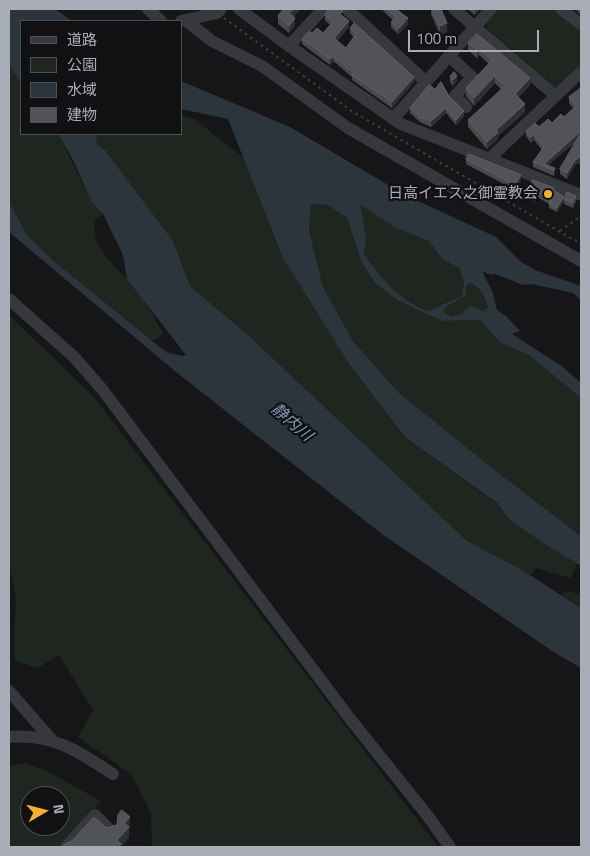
<!DOCTYPE html>
<meta charset="utf-8">
<style>
body{margin:0}
#map{position:relative;width:590px;height:856px;overflow:hidden;background:#161618;font-family:"Titillium Web","Noto Sans JP",sans-serif}
canvas{display:block}
.frame{position:absolute;inset:0;border:10px solid #a8adb8;pointer-events:none}
.legend{position:absolute;left:20px;top:20px;width:162px;height:115px;box-sizing:border-box;background:#111113;border:1px solid #4d4f55;margin:0;padding:6px 9px;list-style:none;font-size:15px;color:#a8adb8}
.legend li{display:flex;align-items:center;gap:10px;height:25px}
.legend b{width:25px;border:1px solid #4d4f55}
.north{position:absolute;left:20px;top:786px;width:50px;height:50px;box-sizing:border-box;background:#111113;border:1px solid #4d4f55;border-radius:50%;rotate:82deg;font-size:14px;font-weight:700;line-height:20px;text-align:center;color:#a8adb8}
.north::after{content:'';display:block;margin:auto;width:18px;height:22px;background:#f2b134;clip-path:polygon(50% 0,100% 100%,50% 72%,0 100%)}
.scale{position:absolute;left:408px;top:30px;width:131px;height:22px;box-sizing:border-box;border:2px solid #a8adb8;border-top:0;padding-left:6px;font-size:15px;line-height:18px;white-space:nowrap;color:#a8adb8;-webkit-text-stroke:4px #111113;paint-order:stroke}
</style>
<div id="map">
<canvas width="590" height="856"></canvas>
<div class="frame"></div>
<ul class="legend">
<li><b style="height:6px;background:#37383d"></b>道路</li>
<li><b style="height:14px;background:#1e261f"></b>公園</li>
<li><b style="height:14px;background:#2c353c"></b>水域</li>
<li><b style="height:14px;background:#525359"></b>建物</li>
</ul>
<div class="north">N</div>
<div class="scale">100 m</div>
</div>
<script>
const ctx = document.querySelector('canvas').getContext('2d');
ctx.lineJoin = 'round';
function fill(path, color) { ctx.fillStyle = color; ctx.fill(path, 'evenodd'); }
function trace(path, color, width, dash) { ctx.strokeStyle = color; ctx.lineWidth = width; ctx.lineCap = dash ? 'butt' : 'round'; ctx.setLineDash(dash || []); ctx.stroke(path); }
function label(font, color, halo, rows, align = 'center') {
  ctx.font = font + ' "Titillium Web","Noto Sans JP",sans-serif'; ctx.lineWidth = 4.5; ctx.setLineDash([]); ctx.textBaseline = 'middle'; ctx.strokeStyle = halo; ctx.fillStyle = color; for (const [text, x, y, turn = 0] of rows) {
    ctx.save(); ctx.translate(x, y); ctx.rotate((+turn || 0) * Math.PI / 180); ctx.textAlign = isNaN(turn) ? turn : align; if (halo) ctx.strokeText(text, 0, 0); ctx.fillText(text, 0, 0); ctx.restore();
  }
}
const green = new Path2D(`
 M 499,9 L 553,9 L 581,31 L 581,64 L 559,87 L 554,86 L 487,28 L 487,23 Z
 M 9,66 L 21,82 L 21,134 L 58,134 C 73,160 83,192 103,214 L 95,220 C 90,252 122,270 139,293 C 148,306 155,320 163,333 L 157,339 L 151,340 L 55,262 L 28,236 L 9,202 Z
 M 181,115 L 194,119 L 244,158 L 283,258 L 349,364 L 405,437 L 497,504 L 509,519 L 543,543 L 577,563 L 571,578 L 536,568 L 530,575 L 467,541 L 248,335 L 190,286 L 173,241 L 105,150 L 97,144 L 96,134 L 181,134 Z
 M 311,204 L 328,205 L 347,218 L 361,261 L 375,283 L 397,300 L 442,321 L 480,320 L 501,343 L 530,356 L 581,398 L 581,536 L 501,475 L 399,393 L 353,341 L 323,287 L 309,231 Z
 M 361,205 L 394,227 L 429,241 L 442,259 L 459,268 L 464,282 L 462,296 L 428,311 C 400,301 381,278 364,254 L 366,238 Z
 M 470,283 C 480,288 486,298 488,309 L 483,311 L 470,306 L 461,314 L 450,317 L 443,311 L 446,307 L 466,295 L 466,286 Z
 M 9,315 L 93,396 L 438,847 L 152,847 L 151,813 L 132,775 L 78,737 L 93,710 L 59,655 L 37,668 L 15,661 L 14,635 L 16,600 L 9,561 Z
 M 570,591 L 581,596 L 581,608 L 561,594 Z
 M 26,763 L 47,771 L 101,801 L 59,847 L 9,846 L 9,766 ZM 30,796 L 60,796 L 60,826 L 30,826 Z`);
const water = new Path2D(`
 M 9,9 L 55,9 L 72,21 L 21,21 L 21,82 L 9,66 Z
 M 181,81 L 290,127 L 405,195 L 496,237 L 521,262 L 535,270 L 581,286 L 581,300 L 573,293 L 532,284 L 523,285 L 495,274 L 491,275 L 482,271 L 493,293 L 497,310 L 506,316 L 520,331 L 512,334 L 560,365 L 581,383 L 581,398 L 530,356 L 501,343 L 480,320 L 442,321 L 397,300 L 375,283 L 361,261 L 347,218 L 328,205 L 311,204 L 309,231 L 323,287 L 353,341 L 399,393 L 501,475 L 581,536 L 581,566 L 543,543 L 509,519 L 497,503 L 405,437 L 349,364 L 283,258 L 228,119 L 181,109 ZM 361,205 L 394,227 L 429,241 L 442,259 L 459,268 L 464,282 L 462,296 L 428,311 C 400,301 381,278 364,254 L 366,238 ZM 470,283 C 480,287 486,298 488,308 L 483,311 L 470,306 L 461,314 L 450,317 L 443,311 L 446,307 L 466,295 L 466,286 Z
 M 58,134 L 96,134 L 97,144 L 105,150 L 173,241 L 190,286 L 248,335 L 467,541 L 522,570 L 581,608 L 581,668 L 552,651 L 382,534 L 176,372 L 9,232 L 9,202 L 28,236 L 55,262 L 161,348 L 169,353 L 183,356 L 186,355 L 127,279 L 123,255 L 103,214 L 92,202 L 72,158 Z`);
const path = new Path2D(`
 M 224,18 L 353,112 L 581,244
 M 560,231 L 581,216`);
const minor = new Path2D(`
 M 148,9 L 161,21
 M 239,9 L 289,46
 M 323,9 L 289,46 L 401,124 L 581,195
 M 347,9 L 426,82
 M 454,9 L 556,96
 M 561,9 L 581,24
 M 185,20 L 212,41 L 262,66 L 348,128 L 581,261
 M 181,21 L 217,13 L 221,9
 M 449,56 L 472,77 L 455,96 L 466,107
 M 393,119 L 491,9
 M 490,158 L 581,72
 M 9,299 L 74,357 L 102,389 L 351,720 L 427,815 L 450,847
 M 9,691 L 51,739
 M 9,737 C 52,733 78,751 113,774
 M 66,847 L 95,815 L 111,831`);
const wall = new Path2D(`
 M 381,9 L 396,9 L 408,24 L 398,34 L 391,27 L 391,22 L 393,20 Z
 M 431,9 L 441,9 L 447,32 L 440,35 L 431,14 Z
 M 467,9 L 480,9 L 475,15 Z
 M 575,9 L 581,9 L 581,15 Z
 M 325,15 L 343,16 L 349,27 L 337,41 L 346,48 L 354,38 L 350,33 L 350,28 L 414,82 L 392,108 L 352,80 L 352,77 L 333,61 L 330,65 L 302,44 L 302,39 L 312,33 L 323,33 L 330,25 L 325,20 Z
 M 278,16 L 293,17 L 295,26 L 289,33 L 278,24 Z
 M 477,34 L 530,85 L 518,98 L 525,112 L 498,136 L 498,139 L 487,149 L 468,127 L 468,120 L 502,90 L 495,83 L 474,106 L 466,96 L 466,88 L 489,64 L 479,55 L 477,58 L 468,50 L 468,43 Z
 M 450,77 L 457,81 L 453,86 L 450,82 Z
 M 581,88 L 581,162 L 575,165 L 567,179 L 560,174 L 560,169 L 577,141 L 548,165 L 555,168 L 554,176 L 533,167 L 533,162 L 542,150 L 534,140 L 531,143 L 526,136 L 526,131 L 552,123 L 564,117 L 574,109 L 569,103 L 569,97 Z
 M 435,89 L 449,96 L 464,116 L 456,125 L 446,113 L 431,127 L 420,122 L 410,113 L 410,108 Z
 M 466,159 L 521,180 L 515,190 L 466,164 Z
 M 554,191 L 564,201 L 557,212 L 549,208 L 549,204 L 537,197 L 535,202 L 526,197 L 526,192 Z
 M 564,199 L 576,202 L 573,208 L 564,204 Z`);
const shadedWall = new Path2D(`
 M 294,9 L 301,9 L 289,21 L 289,13 Z
 M 475,9 L 480,9 L 475,15 Z
 M 295,18 L 295,26 L 289,33 L 289,26 Z
 M 408,18 L 408,24 L 398,34 L 398,29 Z
 M 349,21 L 349,27 L 334,44 L 334,38 Z
 M 447,23 L 447,32 L 440,35 L 440,26 Z
 M 479,48 L 479,55 L 477,58 L 477,50 Z
 M 333,56 L 333,61 L 330,65 L 330,59 Z
 M 457,76 L 457,81 L 453,86 L 453,80 Z
 M 495,76 L 495,83 L 474,106 L 474,98 Z
 M 414,77 L 414,82 L 392,108 L 392,102 Z
 M 530,78 L 530,85 L 515,101 L 515,94 Z
 M 525,104 L 525,112 L 498,136 L 498,139 L 487,149 L 487,142 L 496,130 Z
 M 446,108 L 446,113 L 431,127 L 431,121 Z
 M 464,111 L 464,116 L 456,125 L 456,120 Z
 M 581,131 L 581,137 L 546,167 L 544,164 Z
 M 534,135 L 534,140 L 531,143 L 531,137 Z
 M 581,157 L 581,162 L 575,165 L 567,179 L 567,173 L 575,160 Z
 M 521,175 L 521,180 L 515,190 L 515,185 Z
 M 537,193 L 537,197 L 535,202 L 535,197 Z
 M 564,196 L 564,201 L 557,212 L 557,208 Z
 M 576,196 L 576,202 L 573,208 L 573,203 Z
 M 130,817 L 129,838 L 121,847 L 117,847 L 117,840 L 124,823 Z`);
const building = new Path2D(`
 M 284,9 L 294,9 L 289,13 L 295,18 L 289,26 L 278,16 Z
 M 329,9 L 341,9 L 343,11 L 340,14 L 349,21 L 334,38 L 346,48 L 356,34 L 350,28 L 354,23 L 414,77 L 392,102 L 352,75 L 354,73 L 333,56 L 330,59 L 302,39 L 309,31 L 312,33 L 317,28 L 323,33 L 333,22 L 325,15 Z
 M 387,9 L 396,9 L 408,18 L 398,29 L 391,22 L 396,17 Z
 M 432,9 L 441,9 L 447,23 L 440,26 Z
 M 477,34 L 530,78 L 515,94 L 525,104 L 496,130 L 498,132 L 487,142 L 468,120 L 505,86 L 495,76 L 474,98 L 466,88 L 492,60 L 479,48 L 477,50 L 468,43 Z
 M 454,72 L 457,76 L 453,80 L 450,77 Z
 M 441,82 L 449,96 L 464,111 L 456,120 L 446,108 L 431,121 L 420,117 L 410,108 L 429,85 L 435,89 Z
 M 581,88 L 581,131 L 544,164 L 555,168 L 554,170 L 533,162 L 544,147 L 534,135 L 531,137 L 526,131 L 535,123 L 539,127 L 548,119 L 552,123 L 561,114 L 564,117 L 576,106 L 569,97 Z
 M 581,133 L 581,157 L 575,160 L 567,173 L 560,169 Z
 M 469,154 L 521,175 L 515,185 L 466,159 Z
 M 533,180 L 554,188 L 553,190 L 564,196 L 557,208 L 549,204 L 551,200 L 537,193 L 535,197 L 526,192 Z
 M 567,192 L 576,196 L 573,203 L 564,199 Z
 M 122,810 L 130,817 L 124,823 L 129,827 L 117,840 L 121,844 L 118,847 L 62,847 L 65,844 L 72,841 L 94,817 L 106,828 L 117,825 L 118,815 Z`);
const markers = [
 [548,194,5,"#f2b134"]
];
const poiNames = [
 ["日高イエス之御霊教会",538,194]
];
const waterNames = [
 ["静内川",291,423,41]
];
fill(green, '#1e261f');
fill(water, '#2c353c');
trace(path, '#3d3f44', 2, [2.5, 4]);
trace(minor, '#37383d', 12);
fill(wall, '#47494d');
fill(shadedWall, '#2f3033');
fill(building, '#525359');
trace(building, '#5f6168', 1);
for (const [x, y, r, color] of markers) { const dot = new Path2D(); dot.arc(x, y, r, 0, 2 * Math.PI); ctx.fillStyle = color; ctx.fill(dot); trace(dot, '#111113', 2); }
label('15px', '#a8adb8', '#111113', poiNames, 'right');
label('italic 16px', '#7f9bb3', '#111113', waterNames);
</script>
